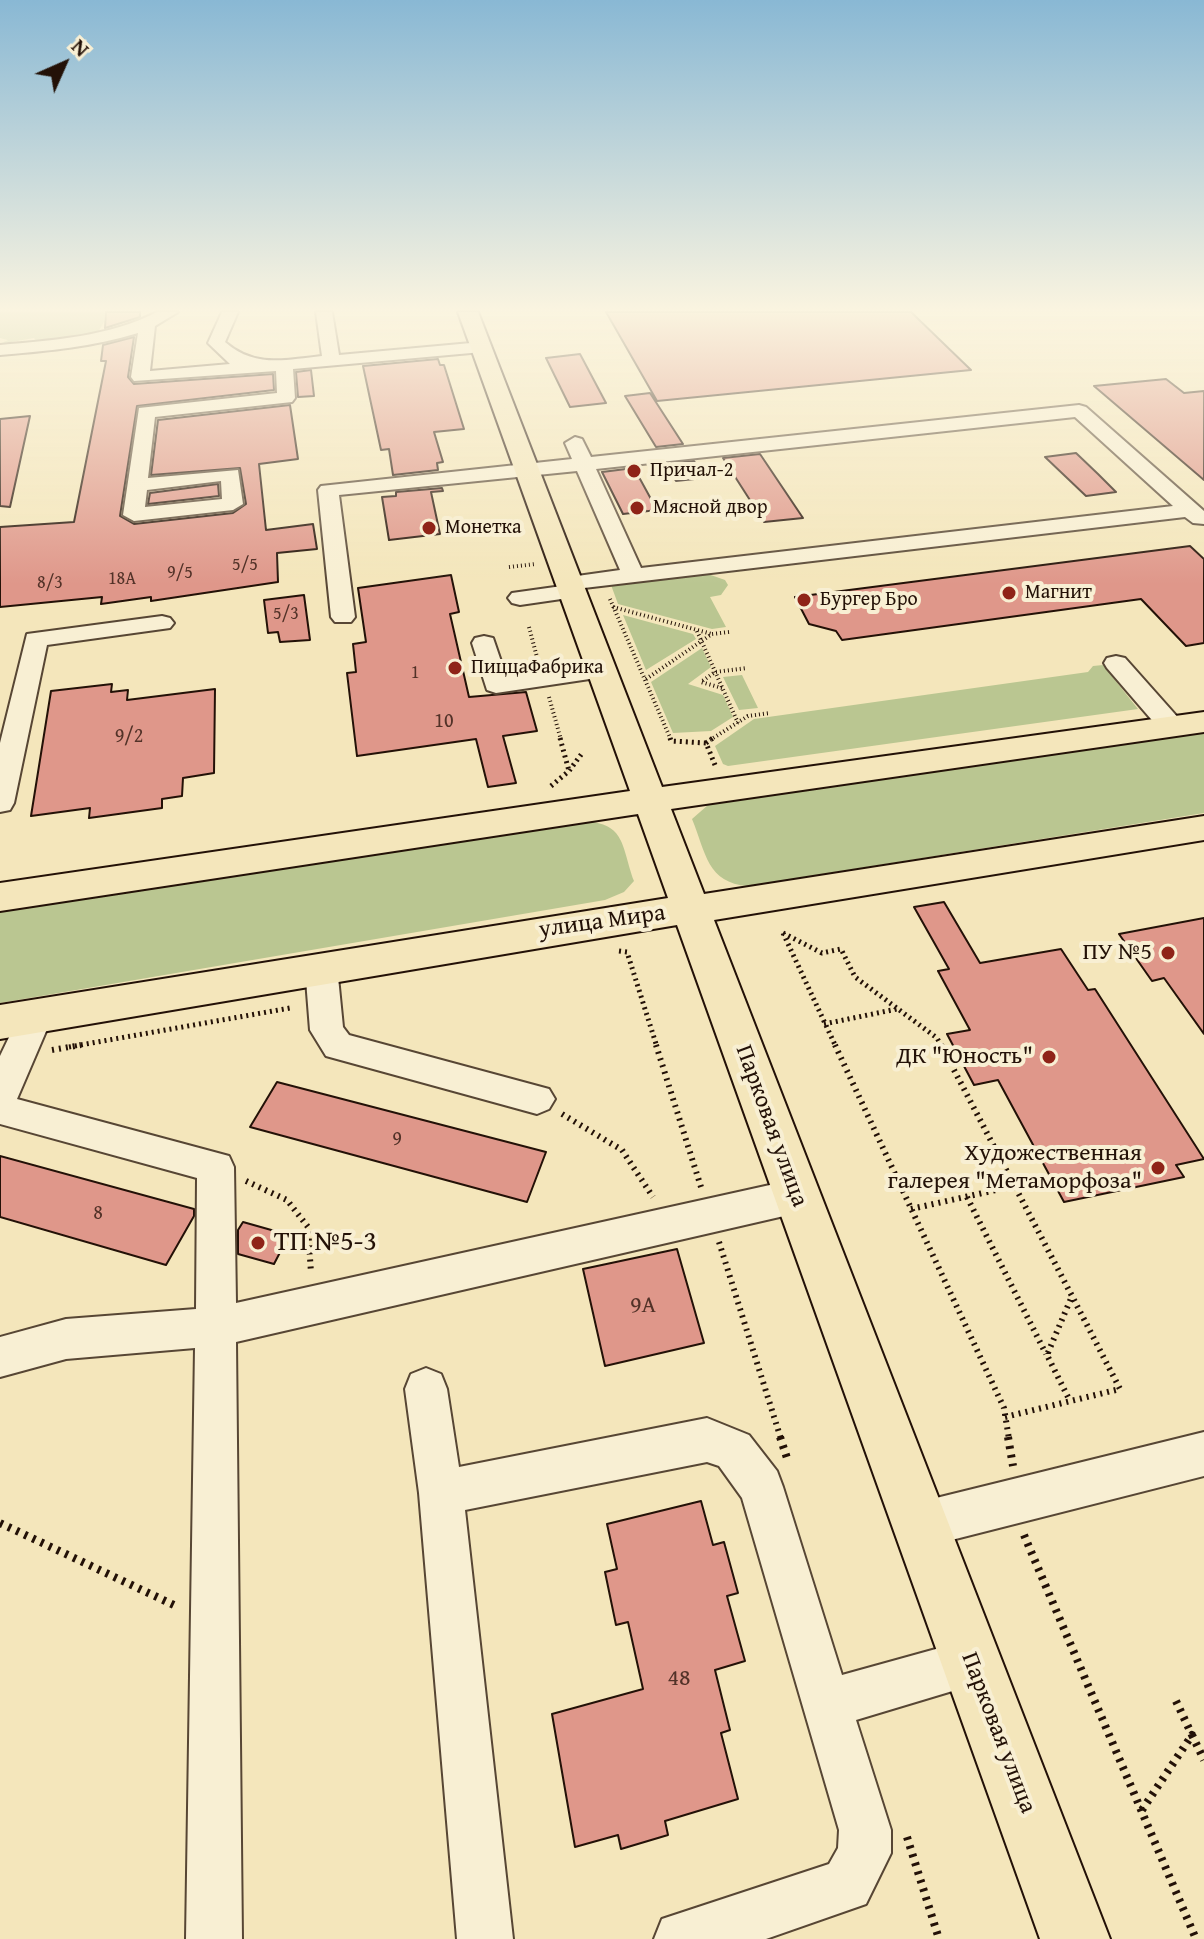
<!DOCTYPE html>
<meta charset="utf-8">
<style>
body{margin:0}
#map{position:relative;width:1204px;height:1939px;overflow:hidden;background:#f4e6bb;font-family:"Gentium Book Plus",serif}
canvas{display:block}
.north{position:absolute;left:24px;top:24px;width:80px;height:80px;-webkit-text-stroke:6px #f8efd3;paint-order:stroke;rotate:45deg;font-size:22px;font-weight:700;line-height:32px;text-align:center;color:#231107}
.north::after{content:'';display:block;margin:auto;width:28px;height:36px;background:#231107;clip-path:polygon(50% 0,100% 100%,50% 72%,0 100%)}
</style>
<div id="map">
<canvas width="1204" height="1939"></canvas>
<div class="north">N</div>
</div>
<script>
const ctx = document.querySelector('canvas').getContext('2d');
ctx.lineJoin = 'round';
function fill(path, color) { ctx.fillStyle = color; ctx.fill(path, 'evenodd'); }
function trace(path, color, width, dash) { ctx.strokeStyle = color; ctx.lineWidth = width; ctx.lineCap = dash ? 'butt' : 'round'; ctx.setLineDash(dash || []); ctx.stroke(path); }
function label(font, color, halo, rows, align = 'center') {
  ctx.font = font + ' "Gentium Book Plus",serif'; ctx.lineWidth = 8; ctx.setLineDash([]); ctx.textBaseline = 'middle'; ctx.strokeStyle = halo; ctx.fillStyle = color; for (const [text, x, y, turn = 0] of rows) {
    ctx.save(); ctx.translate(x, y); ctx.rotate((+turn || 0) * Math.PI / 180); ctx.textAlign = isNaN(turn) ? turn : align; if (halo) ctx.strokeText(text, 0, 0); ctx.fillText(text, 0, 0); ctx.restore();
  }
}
const green = new Path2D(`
 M 0,312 L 104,312 L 104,322 L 98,332 C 80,338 57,342 37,342 L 34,338 L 0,344 L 8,340 L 0,338 Z
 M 708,574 L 725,580 L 728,585 L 721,595 L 710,597 L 726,627 L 712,629 L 618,604 L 611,585 Z
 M 623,615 L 693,634 L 696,639 L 646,670 Z
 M 702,648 L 711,667 L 688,684 L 723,695 L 733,717 L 711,731 L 673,733 L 651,682 Z
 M 1103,665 L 1138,709 L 728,766 L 723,764 L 715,746 L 754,719 L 1088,672 L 1093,666 Z
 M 742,675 L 758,708 L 739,710 L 723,677 Z
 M 1204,733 L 1204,813 L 748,886 C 707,883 706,853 692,819 L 708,805 Z
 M 584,821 C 626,824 621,845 634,881 L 624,892 L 605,900 L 0,1003 L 0,908 Z`);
const building = new Path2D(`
 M 106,312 L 140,312 L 140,317 L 105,328 Z
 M 606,312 L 911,312 L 971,370 L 657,401 Z
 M 134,337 L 128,377 L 134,384 L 273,374 L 274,390 L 137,406 L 120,516 L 134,524 L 233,513 L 246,504 L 240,468 L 151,475 L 158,420 L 290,405 L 298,459 L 259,464 L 266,530 L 313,524 L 317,549 L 277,553 L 278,582 L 151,601 L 151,597 L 101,604 L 102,597 L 0,607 L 0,527 L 74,522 L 106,361 L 101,361 L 103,345 Z
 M 580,354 L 606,403 L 570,407 L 546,358 Z
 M 438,359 L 440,365 L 444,365 L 464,429 L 434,432 L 443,462 L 437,463 L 438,470 L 393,475 L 389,449 L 381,450 L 363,366 Z
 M 311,370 L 314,396 L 298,397 L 296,372 Z
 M 1166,379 L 1184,393 L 1204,391 L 1204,480 L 1094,386 Z
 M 650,393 L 683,444 L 656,447 L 625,396 Z
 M 30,416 L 10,507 L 0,506 L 0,419 Z
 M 1076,453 L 1098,474 L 1116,492 L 1086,496 L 1045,457 Z
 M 760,454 L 803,518 L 764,522 L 723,458 Z
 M 694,461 L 704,478 L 676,481 L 666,464 Z
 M 634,468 L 657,510 L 623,514 L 602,472 Z
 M 218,484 L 219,496 L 148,504 L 150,493 Z
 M 442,488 L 443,491 L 431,492 L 440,534 L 389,540 L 382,497 L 396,496 L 396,492 Z
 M 1190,546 L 1204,559 L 1204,643 L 1186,646 L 1141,599 L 842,640 L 836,631 L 809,624 L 795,597 Z
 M 451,575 L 459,612 L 450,614 L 469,697 L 526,692 L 537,731 L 503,736 L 516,783 L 488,787 L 476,739 L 357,756 L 347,673 L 356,672 L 353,644 L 366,642 L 358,588 Z
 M 304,595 L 310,640 L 280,642 L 278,632 L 268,633 L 264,600 Z
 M 112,684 L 111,692 L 128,690 L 127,700 L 215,689 L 214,773 L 183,778 L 182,796 L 162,799 L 162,808 L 89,818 L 90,808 L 31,816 L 51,691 Z
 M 944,902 L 980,963 L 1061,949 L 1088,990 L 1095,989 L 1204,1159 L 1176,1165 L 1184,1177 L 1064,1202 L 998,1080 L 974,1085 L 947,1034 L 970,1030 L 938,971 L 949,969 L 914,907 Z
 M 1204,918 L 1204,1034 L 1164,978 L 1152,981 L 1119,934 Z
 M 277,1082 L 546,1152 L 527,1202 L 250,1127 Z
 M 0,1156 L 194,1209 L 194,1216 L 166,1265 L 0,1217 Z
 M 243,1222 L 289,1235 L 274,1264 L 238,1254 L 238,1230 Z
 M 677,1249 L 704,1343 L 605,1366 L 583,1269 Z
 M 701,1501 L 713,1545 L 724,1542 L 738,1593 L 727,1596 L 745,1661 L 715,1670 L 730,1730 L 721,1733 L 738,1799 L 665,1821 L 668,1835 L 621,1849 L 618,1835 L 575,1847 L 552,1714 L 643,1689 L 628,1622 L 616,1625 L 605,1572 L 617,1569 L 607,1524 Z`);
const pathFar3 = new Path2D(`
 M 509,567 L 536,564
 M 610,599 L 671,740
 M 613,607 L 712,634
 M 529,627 L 538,661
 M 697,631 L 738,723
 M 646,679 L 712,634 L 729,632
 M 722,688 L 701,682 L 715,672 L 747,668
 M 549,697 L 561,740
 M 710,740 L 748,716 L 770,713`);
const pathFar2 = new Path2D(`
 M 560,738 L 569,771
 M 670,738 L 671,741 L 706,743 L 715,765
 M 706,743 L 713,738
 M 551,786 L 569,771 L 583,752
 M 783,933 L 836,1047
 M 783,933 L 822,953 L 841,949 L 855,977 L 937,1038 L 942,1047
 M 619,951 L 627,952 L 657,1047
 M 824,1024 L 897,1009
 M 69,1047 L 290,1008`);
const pathFar1 = new Path2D(`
 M 656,1045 L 701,1187
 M 835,1045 L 1004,1408 L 1009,1439
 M 941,1045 L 1072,1296 L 1047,1355 L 1070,1401
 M 52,1050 L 81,1045
 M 562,1114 L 622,1150 L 653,1197
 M 246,1181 L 287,1200 L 308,1227 L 311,1273
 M 967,1197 L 1046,1354
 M 911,1209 L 1014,1186
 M 719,1242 L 781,1439
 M 1005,1417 L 1120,1389 L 1072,1296`);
const path = new Path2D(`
 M 780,1437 L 787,1458
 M 1008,1437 L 1013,1466
 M 0,1523 L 176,1606
 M 1024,1535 L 1196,1939
 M 1176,1701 L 1192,1735
 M 1142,1810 L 1192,1735 L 1204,1760
 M 907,1837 L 939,1939`);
const minor = new Path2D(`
 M 157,312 L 178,312 L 155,326 L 150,371 L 230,364 L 208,343 L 222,312 L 238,312 L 225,342 C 255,368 284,360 322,356 L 316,312 L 332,312 L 339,355 L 482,342 L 491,347 L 482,352 L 293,369 L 295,398 L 292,402 L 155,417 L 148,478 L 238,470 L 243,504 L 233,510 L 134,521 L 123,515 L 139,408 L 277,393 L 276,371 L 134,381 L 131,377 L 138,333 C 93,347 47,351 0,355 L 0,345 C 54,340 108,337 157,312 ZM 221,481 L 222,499 L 145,507 L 147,490 Z
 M 1079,405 L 1086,407 L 1204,511 L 1204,524 L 1193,523 L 1185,517 L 584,588 L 582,596 L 520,605 L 512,603 L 508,598 L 512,593 L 562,586 L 563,578 L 620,570 L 577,471 L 339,495 L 355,617 L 351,622 L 335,622 L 331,617 L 318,490 L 321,486 L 572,459 L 565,443 L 575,437 L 582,439 L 591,457 ZM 1075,417 L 1173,506 L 641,568 L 596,469 Z
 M 162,616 L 170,618 L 174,623 L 170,628 L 47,645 L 14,803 L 10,810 L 0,812 L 0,743 L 27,634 Z
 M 484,636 L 493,638 L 506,676 L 603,663 L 612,665 L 615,670 L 612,675 L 603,677 L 496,693 L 487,690 L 472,643 L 475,638 Z
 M 1116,656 L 1125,658 L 1181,721 L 1185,727 L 1181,733 L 1172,735 L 1163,733 L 1107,668 L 1104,663 L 1107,658 Z
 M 321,955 L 332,958 L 337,967 L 343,1027 L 349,1035 L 549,1089 L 555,1099 L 549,1109 L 537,1114 L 326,1056 L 310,1030 L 305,967 L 310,958 Z
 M 36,1002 L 48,1006 L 53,1015 L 17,1099 L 229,1156 L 234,1167 L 236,1303 L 797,1179 L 810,1184 L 816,1196 L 810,1208 L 797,1213 L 236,1342 L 242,1939 L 186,1939 L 195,1348 L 66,1359 L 0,1377 L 0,1337 L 66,1319 L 196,1309 L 197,1178 L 0,1124 L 0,1056 L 24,1006 Z
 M 426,1368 L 441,1374 L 447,1389 L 459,1467 L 707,1418 L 749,1435 L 777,1471 L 783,1487 L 842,1675 L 972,1639 L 989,1646 L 996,1663 L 989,1680 L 856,1720 L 891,1830 L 891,1853 L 866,1904 L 766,1939 L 654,1939 L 662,1919 L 829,1864 L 838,1848 L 839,1830 L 742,1498 L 719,1466 L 707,1462 L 465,1510 L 513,1939 L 457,1939 L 419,1493 L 405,1389 L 411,1374 Z
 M 1204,1432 L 1204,1476 L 920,1548 L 904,1541 L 897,1525 L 904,1509 L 920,1502 Z`);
const major = new Path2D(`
 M 458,312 L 478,312 L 662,787 L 1204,712 L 1204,732 L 671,809 L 704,894 L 1204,816 L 1204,840 L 714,920 L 1110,1939 L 1040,1939 L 677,925 L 0,1039 L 0,1005 L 668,898 L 638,814 L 0,911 L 0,883 L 630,791 Z`);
const markers = [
 [634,471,8,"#8f2418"],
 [637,508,8,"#8f2418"],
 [429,528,8,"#8f2418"],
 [1009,593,8,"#8f2418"],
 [804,600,8,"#8f2418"],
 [455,668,8,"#8f2418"],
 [1168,953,8,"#8f2418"],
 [1049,1057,8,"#8f2418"],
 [1158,1168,8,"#8f2418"],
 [258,1243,8,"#8f2418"]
];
const farNumbernames = [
 ["5/5",245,565],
 ["9/5",180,573],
 ["18А",122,579],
 ["8/3",50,583],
 ["5/3",286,614],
 ["1",415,673]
];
const farPoinames = [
 ["Причал-2",650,471],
 ["Мясной двор",653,508],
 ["Монетка",445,528],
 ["Магнит",1025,593],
 ["Бургер Бро",820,600],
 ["ПиццаФабрика",471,668]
];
const numberNames = [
 ["10",444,722],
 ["9/2",129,737],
 ["9",397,1140],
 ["8",98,1214]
];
const streetNames = [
 ["улица Мира",602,922,-8],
 ["Парковая улица",771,1126,70],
 ["Парковая улица",998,1733,69]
];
const poiNames = [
 ["ПУ №5",1152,953],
 ["ДК \"Юность\"",1033,1057],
 ["Художественная",1142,1154],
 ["галерея \"Метаморфоза\"",1142,1182]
];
const nearNumbernames = [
 ["9А",643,1306],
 ["48",679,1679]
];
const nearPoinames = [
 ["ТП №5-3",274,1243]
];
fill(green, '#bac691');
fill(building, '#df978a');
trace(building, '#231107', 2);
trace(minor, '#574634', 4);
trace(major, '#231107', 4);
trace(pathFar3, '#231107', 4, [1, 3]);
trace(pathFar2, '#231107', 5, [2, 4]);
trace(pathFar1, '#231107', 6, [2, 5]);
trace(path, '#231107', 8, [3, 6]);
fill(minor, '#f8efd3');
fill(major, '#f4e6bb');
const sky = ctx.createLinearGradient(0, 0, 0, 584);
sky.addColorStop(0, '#89b8d4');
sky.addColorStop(0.53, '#faf4e0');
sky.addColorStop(1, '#faf4e000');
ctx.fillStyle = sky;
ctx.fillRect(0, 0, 1204, 584);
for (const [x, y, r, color] of markers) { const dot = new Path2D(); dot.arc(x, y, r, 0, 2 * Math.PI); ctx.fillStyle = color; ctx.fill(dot); trace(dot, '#f8efd3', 3); }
label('18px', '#523228', null, farNumbernames);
label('20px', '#231107', '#f8efd3', farPoinames, 'left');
label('20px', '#523228', null, numberNames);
label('24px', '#231107', '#f8efd3', streetNames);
label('24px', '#231107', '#f8efd3', poiNames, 'right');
label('24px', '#523228', null, nearNumbernames);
label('28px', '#231107', '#f8efd3', nearPoinames, 'left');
</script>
